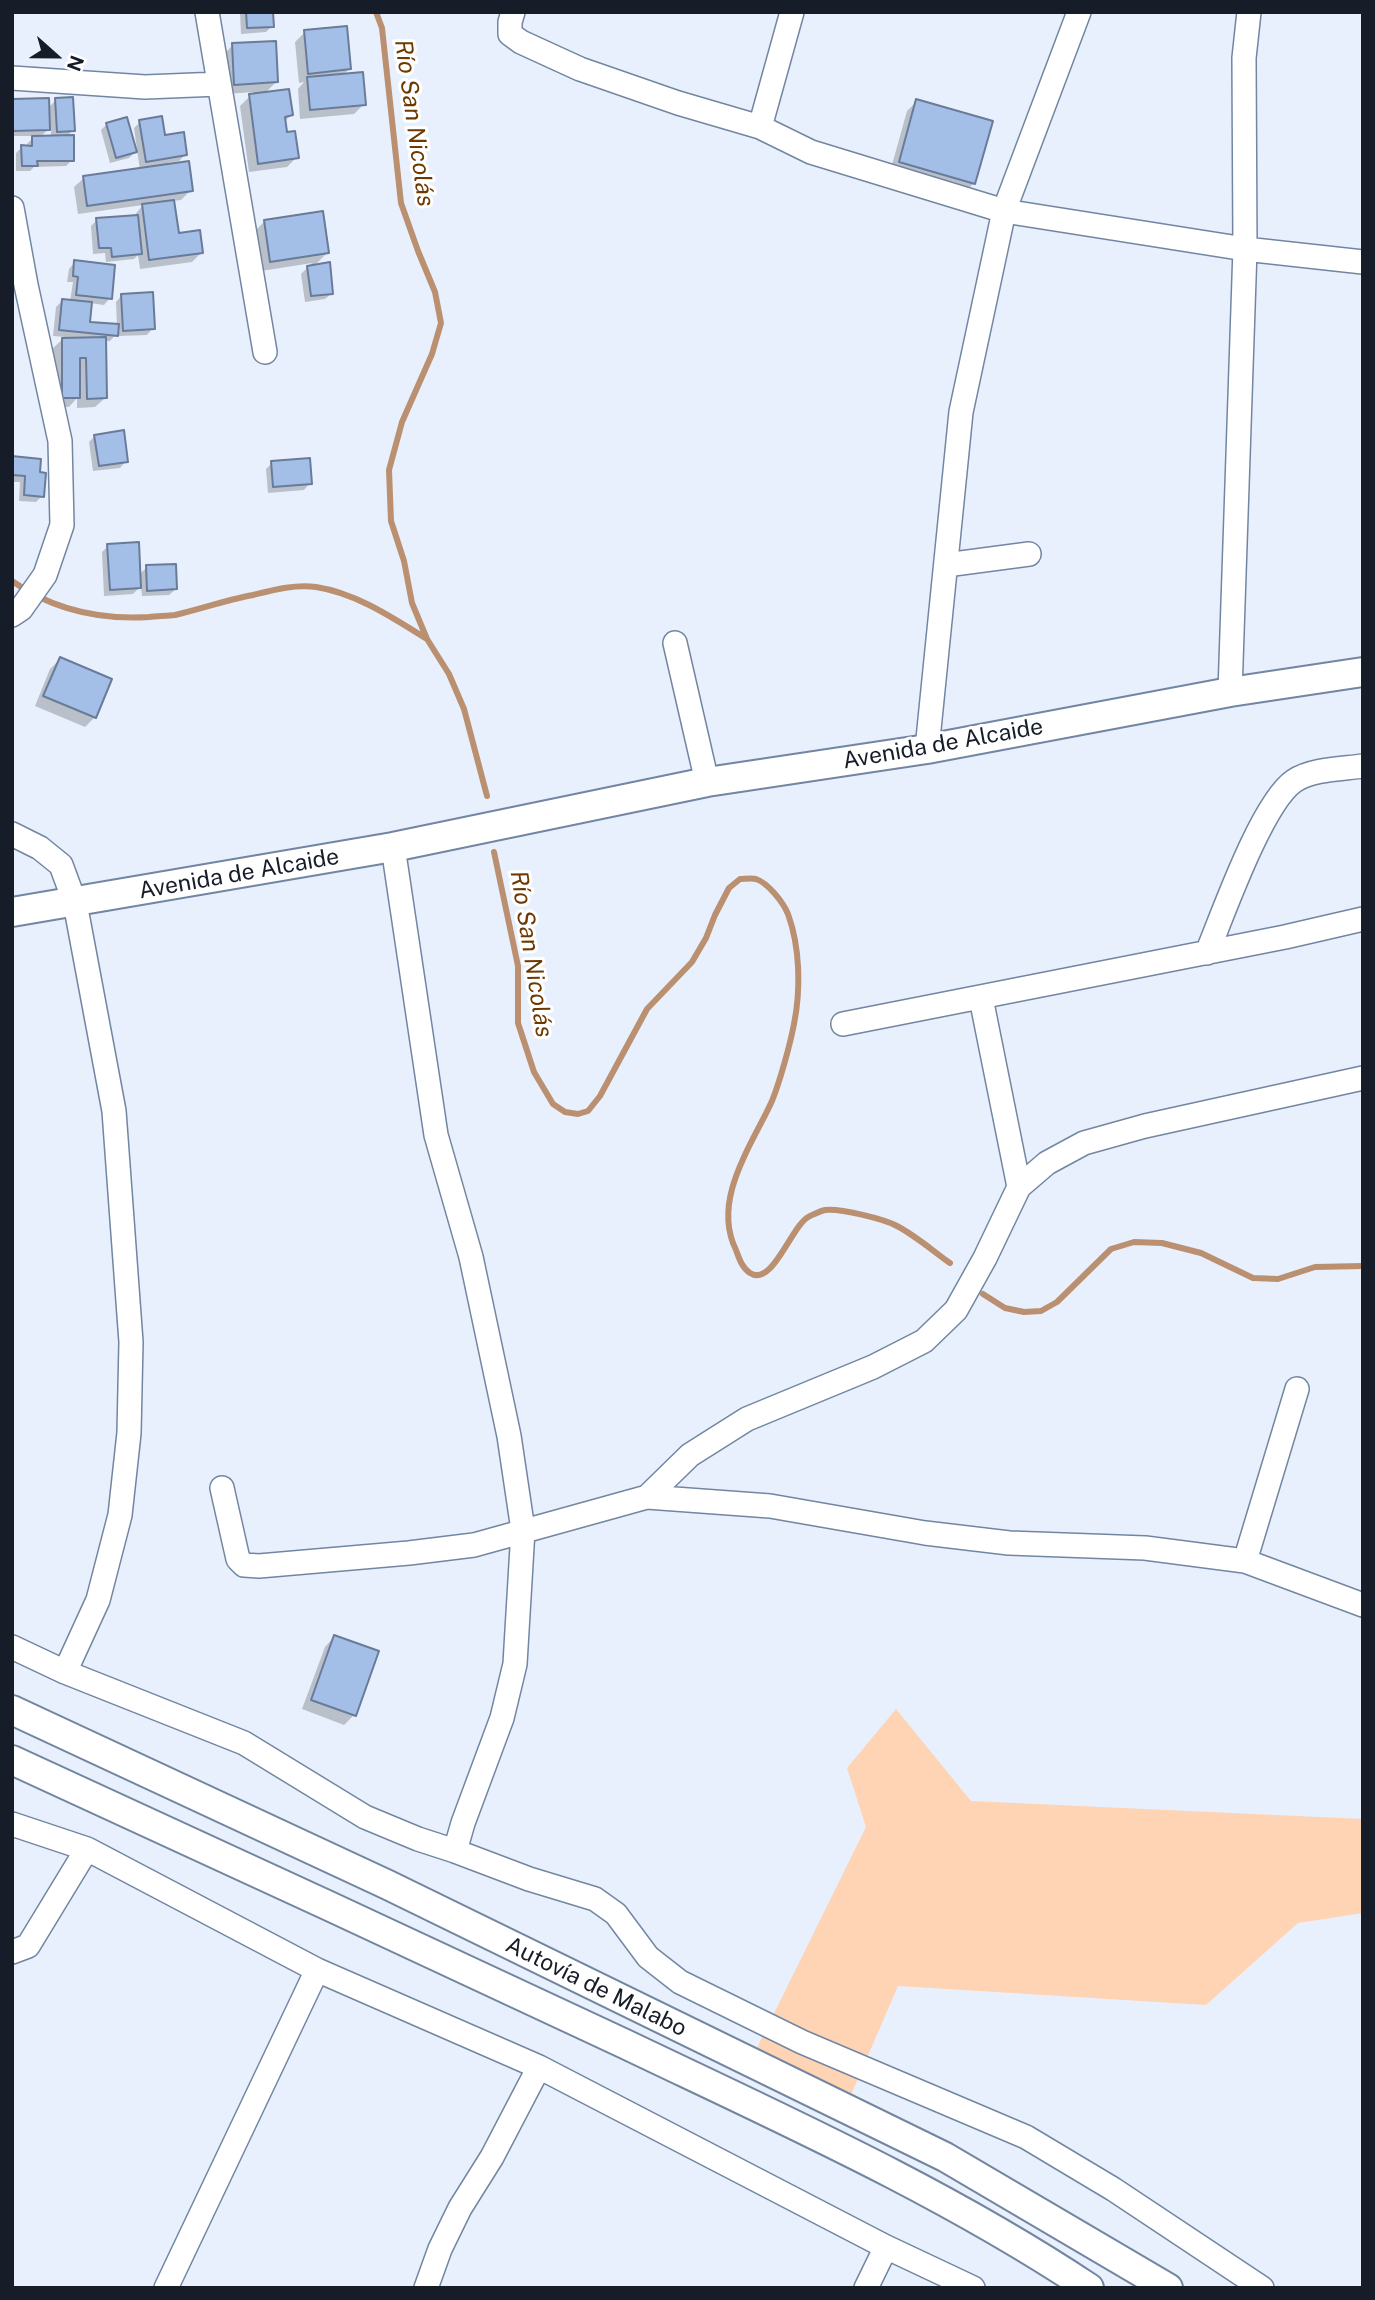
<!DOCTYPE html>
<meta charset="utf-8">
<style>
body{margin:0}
#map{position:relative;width:1375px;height:2300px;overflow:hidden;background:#e8f0fd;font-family:"Public Sans",sans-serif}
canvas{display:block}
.frame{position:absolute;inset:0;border:14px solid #161d28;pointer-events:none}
.north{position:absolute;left:21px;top:21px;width:70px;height:70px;-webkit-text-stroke:5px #fff;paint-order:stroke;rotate:111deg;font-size:19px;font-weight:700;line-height:28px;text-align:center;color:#161d28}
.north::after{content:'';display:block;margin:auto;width:24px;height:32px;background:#161d28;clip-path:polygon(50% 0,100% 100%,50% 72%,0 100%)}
</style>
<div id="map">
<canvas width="1375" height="2300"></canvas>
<div class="frame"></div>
<div class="north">N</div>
</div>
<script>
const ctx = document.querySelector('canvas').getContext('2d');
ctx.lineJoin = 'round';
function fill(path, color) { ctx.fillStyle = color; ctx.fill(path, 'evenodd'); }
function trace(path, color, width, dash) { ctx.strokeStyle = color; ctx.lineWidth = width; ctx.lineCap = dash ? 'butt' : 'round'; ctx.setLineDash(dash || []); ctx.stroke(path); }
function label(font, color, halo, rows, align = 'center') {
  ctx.font = font + ' "Public Sans",sans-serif'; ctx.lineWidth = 6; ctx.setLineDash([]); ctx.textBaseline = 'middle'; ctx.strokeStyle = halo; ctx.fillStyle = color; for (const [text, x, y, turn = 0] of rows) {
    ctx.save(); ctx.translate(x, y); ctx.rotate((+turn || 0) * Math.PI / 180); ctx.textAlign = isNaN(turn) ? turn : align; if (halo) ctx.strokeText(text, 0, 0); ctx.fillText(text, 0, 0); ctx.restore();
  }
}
const green = new Path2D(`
 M 896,1709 L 971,1801 L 1363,1819 L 1363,1913 L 1298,1923 L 1206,2005 L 898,1986 L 841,2118 L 747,2068 L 866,1827 L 847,1768 Z`);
const shadow = new Path2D(`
 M 240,12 L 271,12 L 272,26 L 266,32 L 241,34 Z
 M 305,32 L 349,69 L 342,76 L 364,104 L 354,114 L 300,119 L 298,89 L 304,82 L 299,83 L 295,42 Z
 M 233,45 L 276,82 L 264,94 L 291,115 L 284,122 L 285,134 L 297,157 L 287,167 L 249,172 L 240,106 L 254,92 L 225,94 L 223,55 Z
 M 56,100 L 73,130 L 66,137 L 72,160 L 66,166 L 34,167 L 30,171 L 16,171 L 16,153 L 22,147 L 27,147 L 27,144 L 35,136 L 12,136 L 12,101 L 48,108 ZM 51,127 L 51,137 L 40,137 Z
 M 917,101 L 974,183 L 964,193 L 890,172 L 907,111 Z
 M 140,122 L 186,154 L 179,161 L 167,163 L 168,166 L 191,190 L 181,200 L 173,201 L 177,235 L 202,252 L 192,262 L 140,269 L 138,255 L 134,259 L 106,262 L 105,253 L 93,254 L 91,226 L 97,220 L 133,217 L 143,205 L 78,214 L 74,187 L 84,178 L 140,170 L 137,150 L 129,158 L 110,163 L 101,130 L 107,124 L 135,150 L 137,149 L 134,128 Z
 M 265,221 L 327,253 L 313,267 L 332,293 L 325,299 L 305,302 L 301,274 L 312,263 L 261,271 L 255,231 Z
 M 75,262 L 110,298 L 104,305 L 90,303 L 88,323 L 117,326 L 116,302 L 122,295 L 153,328 L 147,335 L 118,336 L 117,333 L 110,341 L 104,341 L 105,398 L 95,407 L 77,408 L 77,398 L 69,407 L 53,407 L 52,349 L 65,337 L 53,336 L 56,307 L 62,301 L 70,302 L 73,282 L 67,282 L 69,269 Z
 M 12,374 L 14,374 L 12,399 Z
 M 95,436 L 126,461 L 120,468 L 93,471 L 89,442 Z
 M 12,458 L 38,474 L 42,496 L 36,502 L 19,501 L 20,482 L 12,482 Z
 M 272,463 L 310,483 L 304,490 L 268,493 L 266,469 Z
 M 108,546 L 139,575 L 147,567 L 176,589 L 169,595 L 142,596 L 141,586 L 133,594 L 104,596 L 102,552 Z
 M 60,659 L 95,717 L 85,727 L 35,706 L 50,669 Z
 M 334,1637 L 354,1715 L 344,1725 L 302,1709 L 325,1647 Z`);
const stream = new Path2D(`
 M 376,12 L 382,28 L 401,203 L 418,251 L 435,292 L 441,323 L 432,354 L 402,422 L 389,470 L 391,521 L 404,561 L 412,603 L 427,639 L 449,674 L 464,709 L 487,796
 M 12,581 C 53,610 99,620 149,617 C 157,616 167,616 175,615 C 201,609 226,600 253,595 C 273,590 295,584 316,587 C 356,593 393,618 427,639
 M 494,852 L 518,966 L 518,1023 L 534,1072 L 553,1104 L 565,1112 L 578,1114 L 588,1111 L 600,1096 L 647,1009 L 692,962 L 706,938 L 715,915 L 729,888 L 740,879 C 744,879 752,878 756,879 C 768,883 783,902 788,914 C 800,947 801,989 794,1024 C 790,1045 780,1081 772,1101 C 752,1145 711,1200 736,1250 C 739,1258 742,1268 750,1273 C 773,1288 792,1223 810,1216 C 815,1214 820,1211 825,1210 C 840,1208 884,1219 897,1226 C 916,1236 933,1251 950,1263
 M 983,1294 L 1005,1308 L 1024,1312 L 1041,1311 L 1057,1302 L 1111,1249 L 1134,1242 L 1162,1243 L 1201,1253 L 1253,1278 L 1278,1279 L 1315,1267 L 1363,1266`);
const building = new Path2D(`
 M 246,12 L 273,12 L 274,27 L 247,28 Z
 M 347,26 L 351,69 L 308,74 L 304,30 Z
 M 276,41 L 278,82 L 234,85 L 232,43 Z
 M 363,72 L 366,105 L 310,110 L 307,77 Z
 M 289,89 L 293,115 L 285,117 L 287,132 L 295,131 L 299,158 L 258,164 L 249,94 Z
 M 73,97 L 75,131 L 57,132 L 55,98 Z
 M 49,98 L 50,130 L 12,131 L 12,99 Z
 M 916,99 L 993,121 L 975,184 L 899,162 Z
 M 162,116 L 165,135 L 184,132 L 187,155 L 146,162 L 139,120 Z
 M 127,117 L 137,152 L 116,158 L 106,123 Z
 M 74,135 L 74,161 L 37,161 L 38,166 L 22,166 L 21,145 L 32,146 L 32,136 Z
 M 189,161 L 193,191 L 87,206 L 83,176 Z
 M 174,200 L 179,233 L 200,230 L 203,253 L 149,260 L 142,204 Z
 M 323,211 L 329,253 L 270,262 L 264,220 Z
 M 138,215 L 142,254 L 112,257 L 111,248 L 99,248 L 96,218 Z
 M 74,260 L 115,265 L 112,299 L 76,295 L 78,277 L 73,276 Z
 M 330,262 L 333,294 L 311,296 L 307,266 Z
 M 153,292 L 155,329 L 123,331 L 121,294 Z
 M 62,299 L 92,302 L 90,322 L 119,324 L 118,336 L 59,330 Z
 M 106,337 L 107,398 L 87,399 L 86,358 L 80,358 L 80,398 L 62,398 L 62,338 Z
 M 124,430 L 128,462 L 99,466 L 94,435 Z
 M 12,456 L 41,459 L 40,472 L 46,473 L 44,497 L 24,495 L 25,476 L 12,475 Z
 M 310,458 L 312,484 L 273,487 L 271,461 Z
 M 139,542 L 141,588 L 110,590 L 107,544 Z
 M 176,564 L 177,589 L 147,591 L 146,565 Z
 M 60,657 L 112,679 L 96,718 L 43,696 Z
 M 334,1635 L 379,1651 L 356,1716 L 311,1700 Z`);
const minor = new Path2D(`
 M 207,12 L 265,352
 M 513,12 L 510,22 L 510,34 L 521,42 L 580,69 L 678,103 L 760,127 L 811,152 L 1004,211 L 1245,249 L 1363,262
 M 12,78 L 145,87 L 219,84
 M 760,127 L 792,12
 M 12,208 L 26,285 L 60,441 L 62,525 L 45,575 L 21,609 L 12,615
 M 946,565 L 1029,554
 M 675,643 L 707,782
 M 1230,692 L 1245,249 L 1244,58 L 1249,12
 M 927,749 L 961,412 L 1004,211 L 1079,12
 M 12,834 L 40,848 L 61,865 L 75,903 L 114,1111 L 131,1342 L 129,1433 L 120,1515 L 98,1600 L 65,1672
 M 1207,953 C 1223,914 1262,803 1294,781 C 1312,769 1342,769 1363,766
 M 981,998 L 1019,1187
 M 843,1024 L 1285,937 L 1363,919
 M 222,1488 L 238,1559 L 244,1565 L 259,1566 L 409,1553 L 474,1545 L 647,1497 L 690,1455 L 747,1419 L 873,1367 L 924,1341 L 956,1310 L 985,1258 L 1019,1187 L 1047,1163 L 1084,1143 L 1145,1126 L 1363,1078
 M 647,1497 L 770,1506 L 925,1533 L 1009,1543 L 1145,1548 L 1245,1561 L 1363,1605
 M 1245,1561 L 1297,1389
 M 12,1647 L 65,1672 L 244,1743 L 365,1817 L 418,1839 L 455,1851 L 463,1823 L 502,1718 L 515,1664 L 523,1530 L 509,1436 L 471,1257 L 436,1135 L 393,847
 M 12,1824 L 87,1849 L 317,1970 L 539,2067 L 886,2247 L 973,2288
 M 455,1851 L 529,1879 L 595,1899 L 616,1914 L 648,1957 L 680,1982 L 802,2042 L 1026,2137 L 1113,2189 L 1262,2288
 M 12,1952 L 28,1946 L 87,1849
 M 166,2288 L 317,1970
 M 426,2288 L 440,2249 L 460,2208 L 492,2157 L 539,2067
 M 866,2288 L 886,2247`);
const major = new Path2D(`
 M 12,912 L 393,847 L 707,782 L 927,749 L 1230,692 L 1363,672
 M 12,1710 L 388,1885 L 945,2157 L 1168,2288
 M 12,1760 C 217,1854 421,1948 625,2044 C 782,2119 943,2191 1089,2288`);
const streetNames = [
 ["Avenida de Alcaide",943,744,-10],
 ["Avenida de Alcaide",239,874,-10],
 ["Autovía de Malabo",596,1987,26]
];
const waterNames = [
 ["Río San Nicolás",414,123,82],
 ["Río San Nicolás",531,954,81]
];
fill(green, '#fed4b5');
fill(shadow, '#0003');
trace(stream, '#ba9071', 6);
fill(building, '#a3bfe8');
trace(building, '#697b98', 2);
trace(minor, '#7286a2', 26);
trace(major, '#7286a2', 32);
trace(minor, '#fff', 23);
trace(major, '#fff', 28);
label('23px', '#161d28', '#fff', streetNames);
label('italic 24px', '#6e3901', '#fff', waterNames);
</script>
